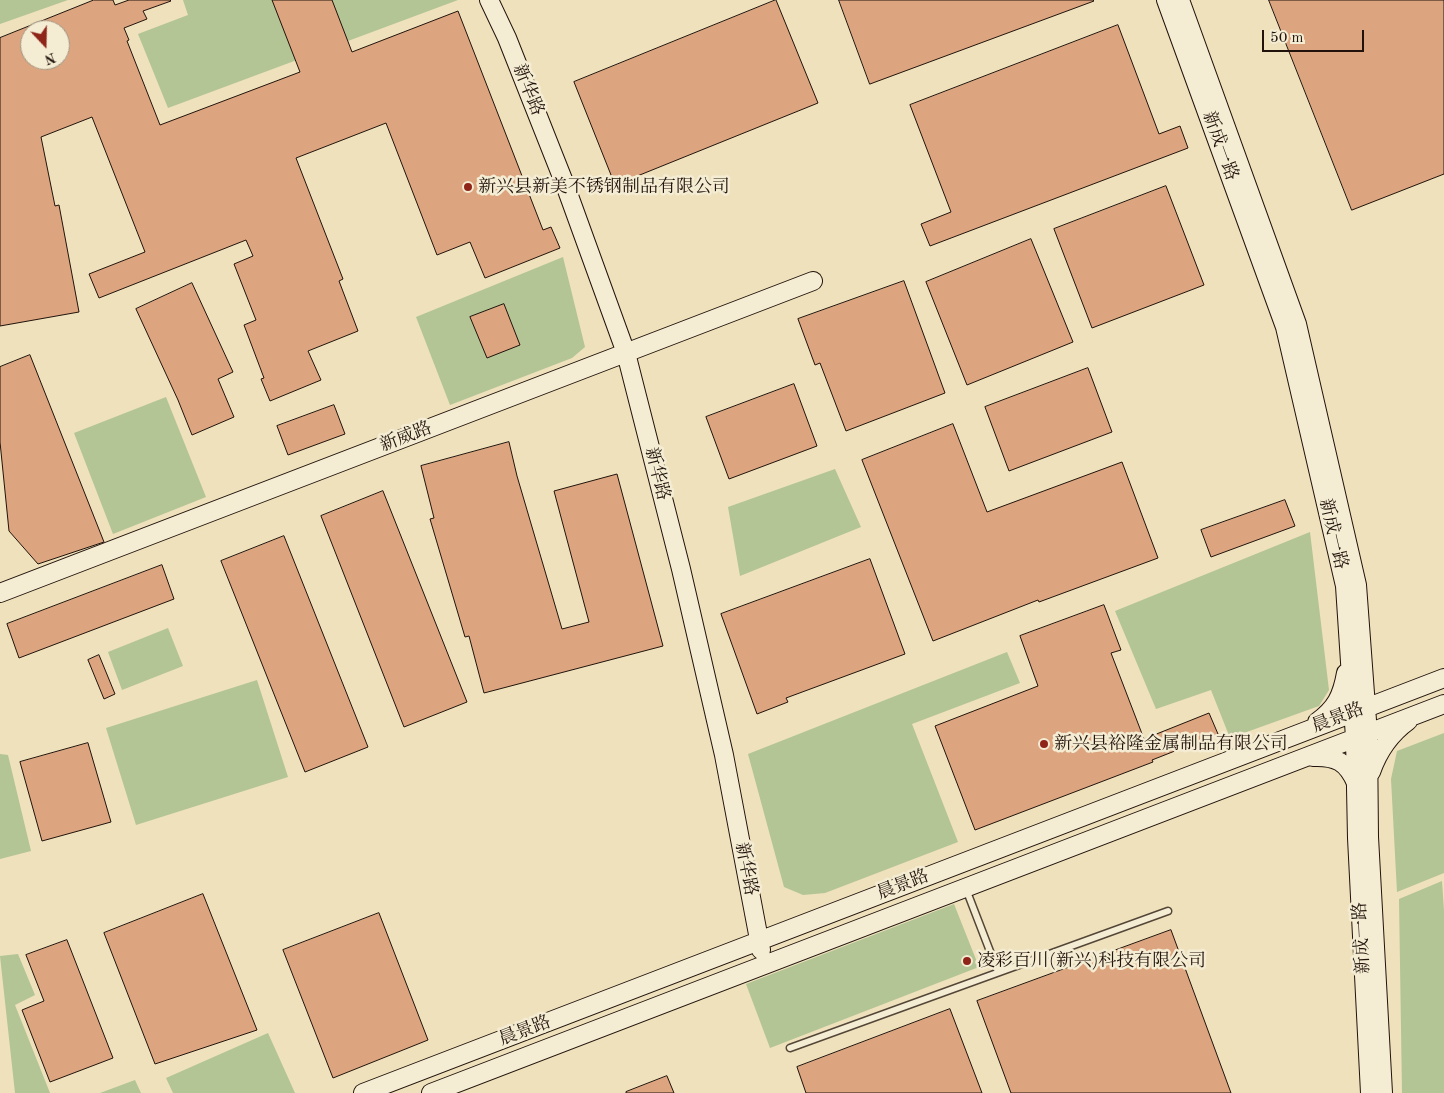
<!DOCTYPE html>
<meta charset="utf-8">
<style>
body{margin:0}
#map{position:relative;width:1444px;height:1093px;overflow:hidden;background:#eee1bc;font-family:"Old Standard TT",serif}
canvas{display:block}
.north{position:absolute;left:20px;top:20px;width:50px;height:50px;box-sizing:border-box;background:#f4ecd3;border:1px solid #a09583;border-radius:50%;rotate:159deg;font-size:14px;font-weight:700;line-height:20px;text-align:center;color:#21130b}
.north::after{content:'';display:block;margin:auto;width:18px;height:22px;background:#8f2418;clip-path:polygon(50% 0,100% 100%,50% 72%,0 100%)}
.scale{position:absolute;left:1262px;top:30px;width:102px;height:22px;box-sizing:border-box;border:2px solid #21130b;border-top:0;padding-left:6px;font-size:15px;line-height:18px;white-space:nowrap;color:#21130b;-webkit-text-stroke:4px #f4ecd3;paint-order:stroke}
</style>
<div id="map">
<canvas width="1444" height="1093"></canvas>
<div class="north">N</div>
<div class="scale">50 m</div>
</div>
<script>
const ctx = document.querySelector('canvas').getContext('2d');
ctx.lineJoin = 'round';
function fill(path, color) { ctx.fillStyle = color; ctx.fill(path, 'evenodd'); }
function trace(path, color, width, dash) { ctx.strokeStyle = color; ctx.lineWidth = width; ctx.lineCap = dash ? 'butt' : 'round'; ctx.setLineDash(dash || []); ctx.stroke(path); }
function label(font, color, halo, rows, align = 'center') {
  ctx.font = font + ' "Old Standard TT","Noto Serif SC",serif'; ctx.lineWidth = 5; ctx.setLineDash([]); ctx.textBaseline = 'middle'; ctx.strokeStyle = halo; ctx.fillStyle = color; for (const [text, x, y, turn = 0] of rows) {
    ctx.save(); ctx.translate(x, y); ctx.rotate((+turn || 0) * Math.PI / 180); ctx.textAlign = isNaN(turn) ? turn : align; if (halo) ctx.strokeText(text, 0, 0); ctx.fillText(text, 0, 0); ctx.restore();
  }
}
const green = new Path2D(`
 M 0,0 L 68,0 L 0,24 Z
 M 183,0 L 458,0 L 168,108 L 138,34 L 188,15 Z
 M 563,257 L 585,347 L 572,358 L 450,405 L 416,317 Z
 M 166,397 L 206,497 L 113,534 L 74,433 Z
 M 835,469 L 861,527 L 740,576 L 728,507 Z
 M 1310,532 L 1329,690 L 1319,706 L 1230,738 L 1211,690 L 1156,709 L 1115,611 Z
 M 168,628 L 183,666 L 122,690 L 108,652 Z
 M 1007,652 L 1020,683 L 912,724 L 958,842 L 825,893 L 803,895 L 784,887 L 748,754 Z
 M 257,680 L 288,777 L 136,825 L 106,728 Z
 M 1444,733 L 1444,873 L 1397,892 L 1391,779 L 1397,751 Z
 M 0,754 L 8,755 L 31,851 L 0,859 Z
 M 1442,881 L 1444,911 L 1444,1093 L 1402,1093 L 1399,899 Z
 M 954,904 L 979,967 L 770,1048 L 746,984 Z
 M 18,954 L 35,995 L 15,1005 L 50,1093 L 15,1093 L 0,956 Z
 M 268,1033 L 295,1093 L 173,1093 L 166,1078 Z
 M 135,1080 L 141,1093 L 100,1093 Z`);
const building = new Path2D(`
 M 94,0 L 113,0 L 115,5 L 129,0 L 170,0 L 171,1 L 143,11 L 147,19 L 124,28 L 129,40 L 127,41 L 160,125 L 300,72 L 272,0 L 332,0 L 352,52 L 458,11 L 543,230 L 551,227 L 560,248 L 485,278 L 470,242 L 437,255 L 386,123 L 296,158 L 343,279 L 339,281 L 358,331 L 308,351 L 321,380 L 270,401 L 261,379 L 264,378 L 244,325 L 256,320 L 234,264 L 253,256 L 246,240 L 99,298 L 89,274 L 145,252 L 92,117 L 41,137 L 55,206 L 59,205 L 79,312 L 0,326 L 0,38 ZM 30,30 L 60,30 L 60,60 L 30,60 Z
 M 776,0 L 818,103 L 615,185 L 574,82 Z
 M 839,0 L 1093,0 L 1094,1 L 870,84 Z
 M 1269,0 L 1444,0 L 1444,174 L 1352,210 Z
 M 1118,25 L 1159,134 L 1180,126 L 1188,148 L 930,246 L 921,224 L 951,212 L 910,105 Z
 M 1166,186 L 1204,285 L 1092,328 L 1054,229 Z
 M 1031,239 L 1073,342 L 967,385 L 926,282 Z
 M 904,281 L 945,393 L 846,431 L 820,363 L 815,365 L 798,319 Z
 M 192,283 L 233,372 L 218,379 L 234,417 L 192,435 L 178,400 L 136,309 Z
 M 504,304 L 520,345 L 487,358 L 470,317 Z
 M 30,355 L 104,542 L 38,564 L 9,531 L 0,442 L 0,367 Z
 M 1088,368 L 1112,432 L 1009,471 L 985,407 Z
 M 794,384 L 817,446 L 729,479 L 706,417 Z
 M 334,405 L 345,434 L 288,455 L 277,426 Z
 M 953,424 L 987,512 L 1122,462 L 1158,558 L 1039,602 L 1038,600 L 933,641 L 862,460 Z
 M 509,442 L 517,476 L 562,629 L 589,622 L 554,491 L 617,474 L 663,646 L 484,693 L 469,636 L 465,637 L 430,519 L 434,518 L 421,466 Z
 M 383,491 L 467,702 L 404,727 L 321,516 Z
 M 1285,500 L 1295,526 L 1211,557 L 1201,530 Z
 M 284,536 L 368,747 L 305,772 L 221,561 Z
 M 870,559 L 905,654 L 786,698 L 788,702 L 757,714 L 721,614 Z
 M 162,565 L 174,599 L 19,658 L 7,624 Z
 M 1104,605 L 1121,650 L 1111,653 L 1144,739 L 1209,713 L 1218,734 L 1152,760 L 1153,762 L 975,830 L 935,726 L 1038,686 L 1020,636 Z
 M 99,655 L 115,694 L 104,699 L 88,660 Z
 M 88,743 L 111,822 L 42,841 L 20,762 Z
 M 203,894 L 257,1030 L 155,1064 L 104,933 Z
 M 379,913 L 428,1040 L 333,1078 L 283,950 Z
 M 1171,930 L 1231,1093 L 1011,1093 L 977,1001 Z
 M 67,940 L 113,1058 L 50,1082 L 22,1010 L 44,1001 L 26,955 Z
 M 950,1009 L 982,1093 L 806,1093 L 797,1067 Z
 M 667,1076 L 674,1093 L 626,1093 L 626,1092 Z`);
const lane = new Path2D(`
 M 966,889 L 998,972
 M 790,1048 L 1168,911`);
const secondary = new Path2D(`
 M 489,0 L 507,38 L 564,182 L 626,353 L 681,569 L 724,755 L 761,950
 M 1166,0 L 1285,327 L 1345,586 L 1355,738 L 1357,838 L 1370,1093
 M 1180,0 L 1297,324 L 1357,585 L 1368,734 L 1369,837 L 1383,1093
 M 0,593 L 813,281
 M 1317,722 C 1336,708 1342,696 1346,673
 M 1313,757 C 1336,756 1347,762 1356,783
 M 1371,772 C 1378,752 1390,734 1408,721
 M 363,1093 L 1444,678
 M 431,1093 L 1444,704`);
const markers = [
 [468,187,5,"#8f2418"],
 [1044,744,5,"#8f2418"],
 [967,961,5,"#8f2418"]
];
const streetNames = [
 ["新华路",528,90,68],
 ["新成一路",1220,146,70],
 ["新威路",406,437,-21],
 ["新华路",657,474,76],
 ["新成一路",1333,534,77],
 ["晨景路",1338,718,-21],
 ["新华路",746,869,79],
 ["晨景路",903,885,-21],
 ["新成一路",1362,938,-93],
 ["晨景路",525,1031,-21]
];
const poiNames = [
 ["新兴县新美不锈钢制品有限公司",478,187],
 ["新兴县裕隆金属制品有限公司",1054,744],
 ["凌彩百川(新兴)科技有限公司",977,961]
];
fill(green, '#b3c495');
fill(building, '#dca580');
trace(building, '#21130b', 1);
trace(lane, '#544637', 9);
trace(secondary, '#21130b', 20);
trace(lane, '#f4ecd3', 6);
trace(secondary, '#f4ecd3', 18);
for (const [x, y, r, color] of markers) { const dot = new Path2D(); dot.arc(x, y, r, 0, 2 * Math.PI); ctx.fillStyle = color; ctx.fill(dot); trace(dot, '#f4ecd3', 2); }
label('18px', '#21130b', '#f4ecd3', streetNames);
label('18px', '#21130b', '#f4ecd3', poiNames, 'left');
</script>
